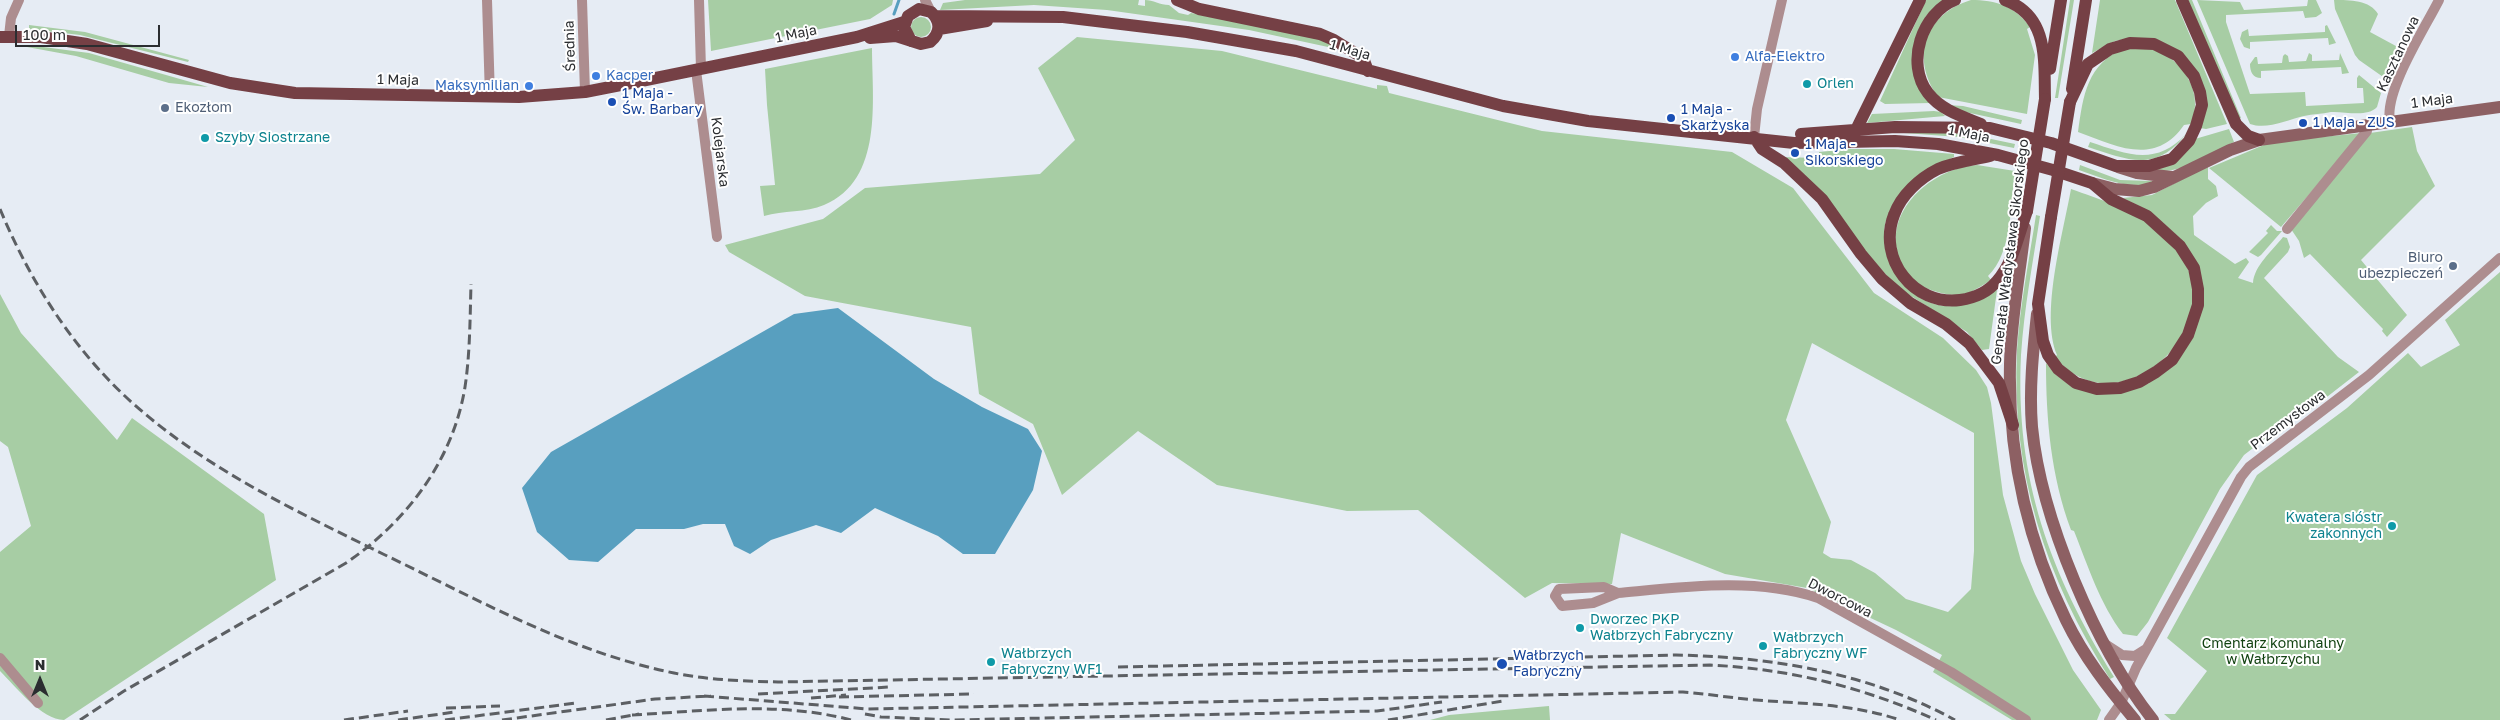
<!DOCTYPE html>
<meta charset="utf-8">
<style>
body{margin:0}
#map{position:relative;width:2500px;height:720px;overflow:hidden;background:#e6ecf4;font-family:"Golos Text",sans-serif}
canvas{display:block}
.north{position:absolute;left:15px;top:655px;width:50px;height:50px;-webkit-text-stroke:4px #fff;paint-order:stroke;rotate:0deg;font-size:14px;font-weight:700;line-height:20px;text-align:center;color:#2b2d30}
.north::after{content:'';display:block;margin:auto;width:18px;height:22px;background:#2b2d30;clip-path:polygon(50% 0,100% 100%,50% 72%,0 100%)}
.scale{position:absolute;left:15px;top:25px;width:145px;height:22px;box-sizing:border-box;border:2px solid #2b2d30;border-top:0;padding-left:6px;font-size:15px;line-height:18px;white-space:nowrap;color:#2b2d30;-webkit-text-stroke:4px #fff;paint-order:stroke}
</style>
<div id="map">
<canvas width="2500" height="720"></canvas>
<div class="north">N</div>
<div class="scale">100 m</div>
</div>
<script>
const ctx = document.querySelector('canvas').getContext('2d');
ctx.lineJoin = 'round';
function fill(path, color) { ctx.fillStyle = color; ctx.fill(path, 'evenodd'); }
function trace(path, color, width, dash) { ctx.strokeStyle = color; ctx.lineWidth = width; ctx.lineCap = dash ? 'butt' : 'round'; ctx.setLineDash(dash || []); ctx.stroke(path); }
function label(font, color, halo, rows, align = 'center') {
  ctx.font = font + ' "Golos Text",sans-serif'; ctx.lineWidth = 4; ctx.setLineDash([]); ctx.textBaseline = 'middle'; ctx.strokeStyle = halo; ctx.fillStyle = color; for (const [text, x, y, turn = 0] of rows) {
    ctx.save(); ctx.translate(x, y); ctx.rotate((+turn || 0) * Math.PI / 180); ctx.textAlign = isNaN(turn) ? turn : align; if (halo) ctx.strokeText(text, 0, 0); ctx.fillText(text, 0, 0); ctx.restore();
  }
}
const green = new Path2D(`
 M 708,0 L 893,0 L 892,5 L 870,19 L 711,51 Z
 M 965,0 L 1139,0 L 1138,5 L 1145,6 L 1145,0 C 1153,0 1160,5 1169,5 L 1179,13 L 1188,15 L 1191,13 L 1317,37 L 1342,50 L 1249,30 L 1107,10 L 1034,5 L 940,10 L 943,3 Z
 M 1926,0 L 1944,0 L 1926,16 L 1916,36 L 1931,103 L 1885,104 L 1880,101 Z
 M 1971,0 C 1996,0 2015,6 2030,27 L 2027,29 L 2035,55 L 2027,114 L 1938,97 C 1910,57 1925,14 1971,0 Z
 M 2070,0 L 2074,0 L 2058,98 L 2055,98 Z
 M 2100,0 L 2175,0 L 2227,124 L 2206,129 L 2200,128 L 2195,70 L 2130,38 L 2115,41 L 2092,53 Z
 M 2188,0 L 2192,0 L 2241,118 L 2237,119 Z
 M 2197,0 L 2240,2 L 2244,10 L 2307,6 L 2308,0 L 2316,0 L 2322,13 L 2316,17 L 2305,18 L 2303,11 L 2226,15 L 2226,22 L 2250,94 L 2305,92 L 2306,106 L 2364,103 L 2363,88 L 2357,88 L 2357,78 L 2359,75 L 2381,93 L 2377,107 C 2367,118 2344,111 2331,112 C 2322,114 2313,114 2304,116 C 2287,120 2267,130 2250,124 Z
 M 2334,0 C 2350,0 2370,0 2378,14 L 2370,32 L 2407,52 L 2393,78 L 2386,79 L 2359,60 L 2355,55 L 2335,9 Z
 M911 27a10 10 0 1 1 20 0a10 10 0 1 1-20 0Z
 M 29,25 L 85,32 L 189,60 L 188,62 L 80,35 L 29,29 Z
 M 2327,25 L 2336,43 L 2329,45 L 2328,38 L 2250,42 L 2250,49 L 2244,47 L 2240,39 L 2242,32 L 2248,29 L 2249,36 L 2325,32 L 2325,26 Z
 M 1077,37 L 1222,51 L 1377,89 L 1377,85 L 1387,86 L 1389,93 L 1542,131 L 1732,152 L 1793,188 L 1874,293 L 1943,338 L 1976,370 L 1987,387 L 1991,403 L 2003,495 L 2021,561 L 2035,594 L 2073,670 L 2101,710 L 2097,720 L 2012,720 L 1933,672 L 1942,655 L 1896,630 L 1807,588 L 1725,574 L 1621,533 L 1612,584 L 1552,583 L 1525,598 L 1418,510 L 1347,511 L 1217,485 L 1138,431 L 1062,495 L 1033,424 L 979,394 L 971,327 L 805,296 L 729,252 L 725,245 L 823,219 L 865,188 L 1040,174 L 1075,140 L 1038,68 ZM 1812,343 L 1974,433 L 1974,551 L 1971,589 L 1948,612 L 1906,599 L 1875,573 L 1851,560 L 1831,558 L 1823,553 L 1831,522 L 1786,420 Z
 M 28,45 L 89,53 L 208,87 L 169,83 L 76,56 L 27,47 Z
 M 872,48 C 872,100 884,180 824,205 C 806,213 783,210 764,216 L 760,186 L 775,185 L 767,105 L 765,69 Z
 M 2125,48 C 2132,48 2142,46 2149,48 C 2174,54 2196,79 2195,105 C 2195,111 2193,118 2191,124 L 2184,125 C 2155,167 2116,146 2078,132 C 2083,96 2087,63 2125,48 Z
 M 2309,53 L 2312,55 L 2312,61 L 2339,60 L 2340,53 L 2349,73 L 2342,74 L 2341,67 L 2261,71 L 2261,78 C 2253,78 2250,72 2250,64 L 2255,57 L 2257,57 L 2258,64 L 2282,63 L 2283,56 L 2285,54 L 2288,56 L 2289,62 L 2306,61 Z
 M 1947,105 L 1963,106 L 2022,120 L 2021,124 L 1956,110 Z
 M 1934,111 L 1941,112 L 1945,116 L 1867,123 L 1872,114 Z
 M 2412,127 L 2417,151 L 2435,186 L 2361,260 L 2407,315 L 2387,337 L 2382,331 L 2383,329 L 2310,254 L 2304,258 L 2299,241 L 2291,229 L 2370,133 Z
 M 2229,129 L 2234,142 C 2209,154 2180,176 2152,170 L 2195,139 Z
 M 1945,132 L 1972,135 L 2015,144 L 2014,148 L 1959,137 L 1904,133 Z
 M 2362,133 L 2281,227 L 2209,168 L 2271,142 Z
 M 2186,134 C 2156,173 2128,160 2088,147 L 2090,142 C 2126,154 2156,167 2186,134 Z
 M 1850,149 L 1894,149 L 1954,154 L 1954,157 C 1936,164 1889,204 1885,225 C 1878,264 1912,309 1954,306 C 1968,305 1984,295 1997,290 L 1989,349 L 1982,350 L 1967,332 L 1897,287 L 1781,157 L 1819,158 L 1819,152 Z
 M 1977,165 L 2015,171 C 2010,204 2013,252 1988,276 L 1991,280 C 1968,295 1960,299 1934,291 C 1920,287 1911,280 1904,268 C 1875,218 1929,168 1977,165 Z
 M 2080,165 L 2120,180 L 2152,181 L 2153,183 C 2128,190 2102,178 2079,170 Z
 M 2208,166 L 2208,179 L 2216,186 L 2218,196 L 2206,203 L 2193,216 L 2194,235 L 2235,264 L 2246,258 L 2249,262 L 2238,278 L 2253,283 C 2254,266 2272,251 2283,237 L 2287,238 L 2290,247 L 2288,252 L 2264,278 L 2338,357 L 2359,372 L 2314,407 L 2282,426 L 2244,455 L 2220,489 L 2148,622 L 2137,636 L 2123,634 C 2100,604 2088,566 2074,531 L 2071,530 C 2051,476 2046,420 2046,363 L 2055,374 L 2071,386 L 2148,384 L 2200,313 L 2181,239 L 2150,212 L 2123,198 L 2152,195 Z
 M 2071,189 C 2098,199 2131,208 2154,227 C 2169,240 2186,258 2191,278 C 2209,350 2109,424 2055,357 L 2057,355 C 2040,314 2063,234 2071,189 Z
 M 2036,215 L 2040,216 C 2033,262 2024,308 2021,355 C 2015,479 2050,573 2114,677 L 2110,679 C 2045,577 2011,472 2017,350 C 2020,305 2029,260 2036,215 Z
 M 2271,225 L 2277,231 L 2282,231 L 2261,255 L 2258,257 L 2249,252 L 2268,233 L 2266,231 Z
 M 2500,272 L 2500,720 L 2171,720 L 2164,714 L 2175,714 L 2207,671 L 2167,638 L 2257,475 L 2347,408 L 2408,353 L 2421,367 L 2460,345 L 2445,320 Z
 M 0,294 L 21,333 L 117,440 L 132,418 L 264,514 L 276,580 L 64,720 C 42,720 15,686 0,671 L 0,552 L 31,526 L 8,447 L 0,441 Z
 M 1549,706 L 1550,720 L 1430,720 L 1449,715 Z`);
const water = new Path2D(`
 M 838,308 L 934,379 L 982,407 L 1028,429 L 1042,451 L 1033,490 L 995,554 L 963,554 L 938,536 L 875,508 L 841,533 L 816,525 L 771,540 L 750,554 L 734,546 L 725,524 L 703,524 L 684,529 L 636,529 L 598,562 L 569,560 L 537,532 L 522,488 L 551,452 L 794,314 Z`);
const stream = new Path2D(`
 M 894,14 L 899,0`);
const street = new Path2D(`
 M 487,0 L 490,97
 M 582,0 L 585,92
 M 699,0 L 701,69
 M 925,0 L 931,12
 M 9,36 L 11,18 L 19,0
 M 696,70 L 717,237
 M 2390,121 C 2384,91 2425,28 2439,0
 M 1754,137 L 1757,109 L 1782,0
 M 2287,229 L 2367,131 L 2367,125
 M 1618,593 L 1593,603 L 1562,606 L 1555,596 L 1559,589 L 1604,587 L 1618,593 C 1683,587 1756,577 1818,598 L 1951,672 L 2026,720
 M 2105,644 L 2122,655 L 2135,656 L 2146,649
 M 0,658 L 38,703
 M 2109,720 L 2121,703 L 2136,668 L 2241,477 L 2249,467 L 2369,375 L 2500,258`);
const secondary = new Path2D(`
 M 2118,167 L 2137,173 L 2172,177
 M 2092,183 L 2115,189 L 2139,191 L 2154,187 L 2230,150 L 2259,140 L 2500,107
 M 2025,228 C 2020,273 2011,319 2010,364 C 2008,453 2027,540 2066,620 C 2084,657 2109,689 2135,720
 M 2037,314 C 2033,352 2029,389 2032,427 C 2041,519 2096,648 2153,720`);
const primary = new Path2D(`
 M 1177,0 L 1199,9 L 1320,34 L 1334,40 L 1363,58 L 1368,71
 M 1955,0 C 1922,13 1905,63 1928,93 C 1941,110 1961,116 1981,124
 M 2005,0 C 2049,16 2044,60 2045,99
 M 2182,0 L 2236,124 L 2248,136 L 2259,140
 M 936,16 L 1063,17 L 1187,32 L 1296,51 L 1503,106 L 1588,121 L 1794,143 L 1895,141 L 1938,144 L 1998,155 L 2053,170 L 2092,183 L 2111,199 L 2147,216 L 2180,246 L 2194,268 L 2198,289 L 2198,305 L 2188,335 L 2172,360 L 2156,372 L 2139,382 L 2120,388 L 2097,389 L 2076,383 L 2058,369 L 2048,355 L 2043,341 L 2038,304 L 2051,217
 M 939,29 L 987,21
 M 0,37 L 41,37 L 87,44 L 230,83 L 295,93 L 519,97 L 585,92 L 646,80 L 857,37 L 904,22
 M 870,38 L 896,36 L 921,44 L 930,42 C 941,33 941,21 931,12 L 919,9 L 908,16 L 904,27 L 911,41
 M 2050,69 L 2061,0
 M 2072,89 L 2086,0
 M 1856,130 L 1920,0
 M 1801,134 L 1895,127 L 1990,128 L 2051,143 L 2116,166 L 2149,166 L 2172,159 L 2189,141 L 2196,126 L 2202,105 L 2200,92 L 2194,76 L 2178,56 L 2154,44 L 2130,43 L 2110,49 L 2088,64 L 2070,102
 M 1754,137 L 1762,149 L 1784,163 L 1822,199 L 1861,254 L 1882,279 L 1910,303 L 1946,324 L 1969,343 L 1999,383 L 2013,425
 M 1990,156 C 1973,160 1955,162 1938,169 C 1920,178 1901,195 1894,215 C 1877,259 1914,306 1960,300 C 1974,298 1988,292 1997,281 C 2013,264 2019,233 2027,211`);
const rail = new Path2D(`
 M 0,209 C 29,279 71,346 127,398 C 202,467 292,509 383,554 C 477,599 570,652 674,673 C 708,680 744,681 778,682 L 1710,665 C 1790,669 1863,687 1936,720
 M 1118,667 L 1676,655 C 1774,657 1869,673 1955,720
 M 758,694 L 890,687
 M 704,696 L 868,709 L 1683,692 C 1708,694 1732,698 1756,700 C 1806,704 1853,704 1900,720
 M 839,697 L 974,694
 M 811,698 L 846,695
 M 446,708 L 500,706
 M 865,714 L 881,717 L 952,720 L 1377,711 L 1442,702
 M 632,715 C 705,711 779,701 851,720
 M 80,720 L 124,691 L 346,563 C 406,522 453,461 465,387 C 470,354 470,319 471,284
 M 344,720 L 408,711
 M 398,720 L 455,712
 M 445,720 L 576,703
 M 502,720 L 655,699 L 711,696
 M 606,720 L 639,714
 M 1388,720 L 1503,701`);
const primaryBridge = new Path2D(`
 M 2027,211 L 2045,99
 M 2051,217 L 2070,102`);
const markers = [
 [1735,57,5,"#3f7fe0"],
 [596,76,5,"#3f7fe0"],
 [1807,84,5,"#0f9aa8"],
 [529,86,5,"#3f7fe0"],
 [612,102,5,"#1a4fb4"],
 [165,108,5,"#5c6f8a"],
 [1671,118,5,"#1a4fb4"],
 [2303,123,5,"#1a4fb4"],
 [205,138,5,"#0f9aa8"],
 [1795,153,5,"#1a4fb4"],
 [2453,266,5,"#5c6f8a"],
 [2392,526,5,"#0f9aa8"],
 [1580,628,5,"#0f9aa8"],
 [1763,646,5,"#0f9aa8"],
 [991,662,5,"#0f9aa8"],
 [1502,664,6,"#1a4fb4"]
];
const streetNames = [
 ["1 Maja",796,34,-12],
 ["Średnia",570,46,-92],
 ["1 Maja",1350,50,16],
 ["Kasztanowa",2398,54,-65],
 ["1 Maja",398,80,1],
 ["1 Maja",2432,101,-7],
 ["1 Maja",1969,134,11],
 ["Kolejarska",720,152,83],
 ["Generała Władysława Sikorskiego",2010,252,-83],
 ["Przemysłowa",2288,420,-37],
 ["Dworcowa",1840,598,27]
];
const shopNames = [
 ["Alfa-Elektro",1745,57],
 ["Kacper",606,76],
 ["Maksymilian",519,86,"right"]
];
const cultureNames = [
 ["Orlen",1817,84],
 ["Szyby Siostrzane",215,138],
 ["Kwatera sióstr",2382,518,"right"],
 ["zakonnych",2382,534,"right"],
 ["Dworzec PKP",1590,620],
 ["Wałbrzych Fabryczny",1590,636],
 ["Wałbrzych",1773,638],
 ["Fabryczny WF",1773,654],
 ["Wałbrzych",1001,654],
 ["Fabryczny WF1",1001,670]
];
const transitNames = [
 ["1 Maja -",622,94],
 ["Św. Barbary",622,110],
 ["1 Maja -",1681,110],
 ["Skarżyska",1681,126],
 ["1 Maja - ZUS",2313,123],
 ["1 Maja -",1805,145],
 ["Sikorskiego",1805,161],
 ["Wałbrzych",1513,656],
 ["Fabryczny",1513,672]
];
const serviceNames = [
 ["Ekozłom",175,108],
 ["Biuro",2443,258,"right"],
 ["ubezpieczeń",2443,274,"right"]
];
const parkNames = [
 ["Cmentarz komunalny",2273,644],
 ["w Wałbrzychu",2273,660]
];
fill(green, '#a7cda4');
fill(water, '#589fbf');
trace(stream, '#589fbf', 3);
trace(street, '#ad8d8f', 10);
trace(secondary, '#8d6063', 12);
trace(primary, '#754045', 12);
trace(rail, '#5c5f63', 3, [10, 5]);
trace(primaryBridge, '#754045', 12);
for (const [x, y, r, color] of markers) { const dot = new Path2D(); dot.arc(x, y, r, 0, 2 * Math.PI); ctx.fillStyle = color; ctx.fill(dot); trace(dot, '#fff', 2); }
label('14px', '#2b2d30', '#fff', streetNames);
label('14px', '#366cbe', '#fff', shopNames, 'left');
label('14px', '#0d838f', '#fff', cultureNames, 'left');
label('14px', '#164399', '#fff', transitNames, 'left');
label('14px', '#4e5e75', '#fff', serviceNames, 'left');
label('14px', '#124211', '#fff', parkNames);
</script>
